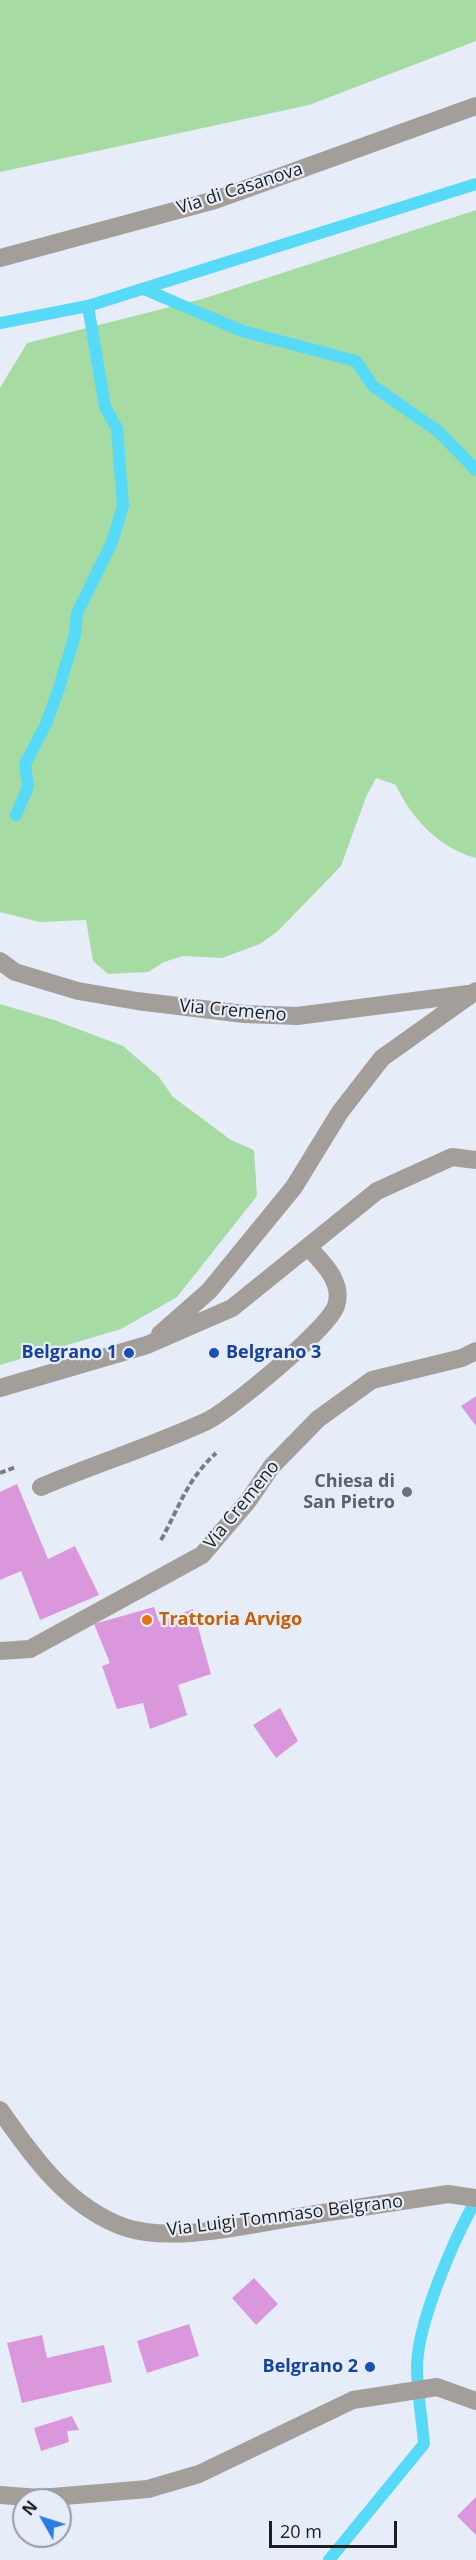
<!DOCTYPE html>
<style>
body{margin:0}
#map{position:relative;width:476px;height:2560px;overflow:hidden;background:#e7edf8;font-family:"Open Sans",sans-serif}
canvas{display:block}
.north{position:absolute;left:12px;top:2488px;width:60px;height:60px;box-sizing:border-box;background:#e7edf8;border:2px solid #969aa2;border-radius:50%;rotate:309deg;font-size:16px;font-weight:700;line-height:24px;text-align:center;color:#1c1e22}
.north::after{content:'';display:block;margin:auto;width:21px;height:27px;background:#2a7ae5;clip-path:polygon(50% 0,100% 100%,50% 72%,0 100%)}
.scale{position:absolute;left:269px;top:2521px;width:128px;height:27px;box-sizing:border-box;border:3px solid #1c1e22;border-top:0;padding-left:8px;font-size:18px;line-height:21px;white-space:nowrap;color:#1c1e22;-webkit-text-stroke:4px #e7edf8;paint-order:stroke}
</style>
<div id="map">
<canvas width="476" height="2560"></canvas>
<div class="north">N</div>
<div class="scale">20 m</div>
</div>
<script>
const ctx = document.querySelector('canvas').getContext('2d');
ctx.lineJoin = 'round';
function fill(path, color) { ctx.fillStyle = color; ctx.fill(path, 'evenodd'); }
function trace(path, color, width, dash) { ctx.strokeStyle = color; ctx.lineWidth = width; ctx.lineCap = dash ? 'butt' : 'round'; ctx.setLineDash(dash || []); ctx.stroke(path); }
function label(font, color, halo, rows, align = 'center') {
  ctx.font = font + ' "Open Sans",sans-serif'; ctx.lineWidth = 4.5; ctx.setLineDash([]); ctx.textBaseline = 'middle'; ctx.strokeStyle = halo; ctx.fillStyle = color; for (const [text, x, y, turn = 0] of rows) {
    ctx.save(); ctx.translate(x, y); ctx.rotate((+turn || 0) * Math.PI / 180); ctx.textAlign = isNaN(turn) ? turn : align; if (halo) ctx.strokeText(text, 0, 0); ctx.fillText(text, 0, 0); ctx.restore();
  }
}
const green = new Path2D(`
 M 0,0 L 476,0 L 476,41 L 309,105 L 0,172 Z
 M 476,210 L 476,858 C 439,848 411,818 396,785 L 376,778 L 366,797 L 341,866 L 278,931 L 260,944 L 222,958 L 183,956 L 164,962 L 148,972 L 108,974 L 93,961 L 86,920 L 40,922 L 0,912 L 0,388 L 27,343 L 202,299 Z
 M 0,1004 L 54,1020 L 123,1046 L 159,1077 L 173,1097 L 231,1140 L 254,1150 L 257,1196 L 177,1297 L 121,1329 L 0,1365 Z`);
const stream = new Path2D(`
 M 144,289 L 242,331 L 356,361 L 373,386 L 439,432 L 476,470
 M 0,323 L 88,306 L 476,184
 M 16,815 L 28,787 L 25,764 L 46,724 L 57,694 L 75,635 L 77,613 L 112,542 L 123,506 L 117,428 L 105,407 L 88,306
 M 329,2560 L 424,2444 C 422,2418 417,2392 417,2366 C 418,2321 454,2239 476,2200`);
const building = new Path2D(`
 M 476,1396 L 476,1426 L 461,1406 Z
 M 17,1484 L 48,1559 L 75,1546 L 99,1595 L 40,1620 L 21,1571 L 0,1580 L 0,1492 Z
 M 154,1607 L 159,1622 L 193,1609 L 211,1674 L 178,1685 L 187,1715 L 150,1729 L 143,1703 L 117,1709 L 102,1666 L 110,1663 L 94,1624 Z
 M 280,1708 L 298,1741 L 276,1758 L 253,1725 Z
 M 254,2278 L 278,2304 L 256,2325 L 232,2298 Z
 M 189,2324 L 199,2356 L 147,2373 L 137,2341 Z
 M 42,2335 L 47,2358 L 104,2345 L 112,2382 L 22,2403 L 7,2343 Z
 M 72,2416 L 79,2430 L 67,2431 L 69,2442 L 41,2451 L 34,2428 Z
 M 476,2497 L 476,2535 L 457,2516 Z`);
const path = new Path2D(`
 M 0,1473 L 16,1467
 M 161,1540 C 180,1506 186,1481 216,1453`);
const minor = new Path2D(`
 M 0,258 L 215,200 L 476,106
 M 0,961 L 15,972 L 78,991 L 137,1001 L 244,1014 L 297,1016 L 468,994
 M 160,1334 L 209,1291 L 294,1187 L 340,1112 L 382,1058 L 476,991
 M 0,1388 L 147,1345 L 232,1308 L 377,1191 L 452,1157 L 476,1160
 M 41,1487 C 95,1464 153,1446 207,1421 C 230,1410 328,1329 336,1306 C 344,1282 322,1262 308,1247
 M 0,1651 L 30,1649 L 202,1555 L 248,1501 L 272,1466 L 318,1419 L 372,1380 L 462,1358 L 476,1351
 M 0,2110 C 32,2156 68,2207 124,2227 C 170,2243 242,2226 290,2218 C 343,2210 395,2202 448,2194 L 476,2198
 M 0,2495 L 40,2498 L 148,2489 L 199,2474 L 353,2400 L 437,2387 L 476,2401`);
const markers = [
 [129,1353,6,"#1a4fb4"],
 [214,1353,6,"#1a4fb4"],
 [407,1492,6,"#6b7280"],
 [147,1620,6,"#e8710a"],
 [370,2367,6,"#1a4fb4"]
];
const streetNames = [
 ["Via di Casanova",240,189,-18],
 ["Via Cremeno",233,1011,5],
 ["Via Cremeno",242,1505,-51],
 ["Via Luigi Tommaso Belgrano",285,2216,-7]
];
const transitNames = [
 ["Belgrano 1",117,1353],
 ["Belgrano 3",226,1353,"left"],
 ["Belgrano 2",358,2367]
];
const worshipNames = [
 ["Chiesa di",395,1482],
 ["San Pietro",395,1503]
];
const foodNames = [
 ["Trattoria Arvigo",159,1620]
];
fill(green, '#a6dba4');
trace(stream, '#56daf8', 12);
fill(building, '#da97dc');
trace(path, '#797d84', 4, [6, 3]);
trace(minor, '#a49e9b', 18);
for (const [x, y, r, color] of markers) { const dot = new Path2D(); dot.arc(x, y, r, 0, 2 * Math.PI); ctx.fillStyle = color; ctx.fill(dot); trace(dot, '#e7edf8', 2); }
label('18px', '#1c1e22', '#e7edf8', streetNames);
label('bold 18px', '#164399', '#e7edf8', transitNames, 'right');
label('bold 18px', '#5b616d', '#e7edf8', worshipNames, 'right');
label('bold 18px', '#c56008', '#e7edf8', foodNames, 'left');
</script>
